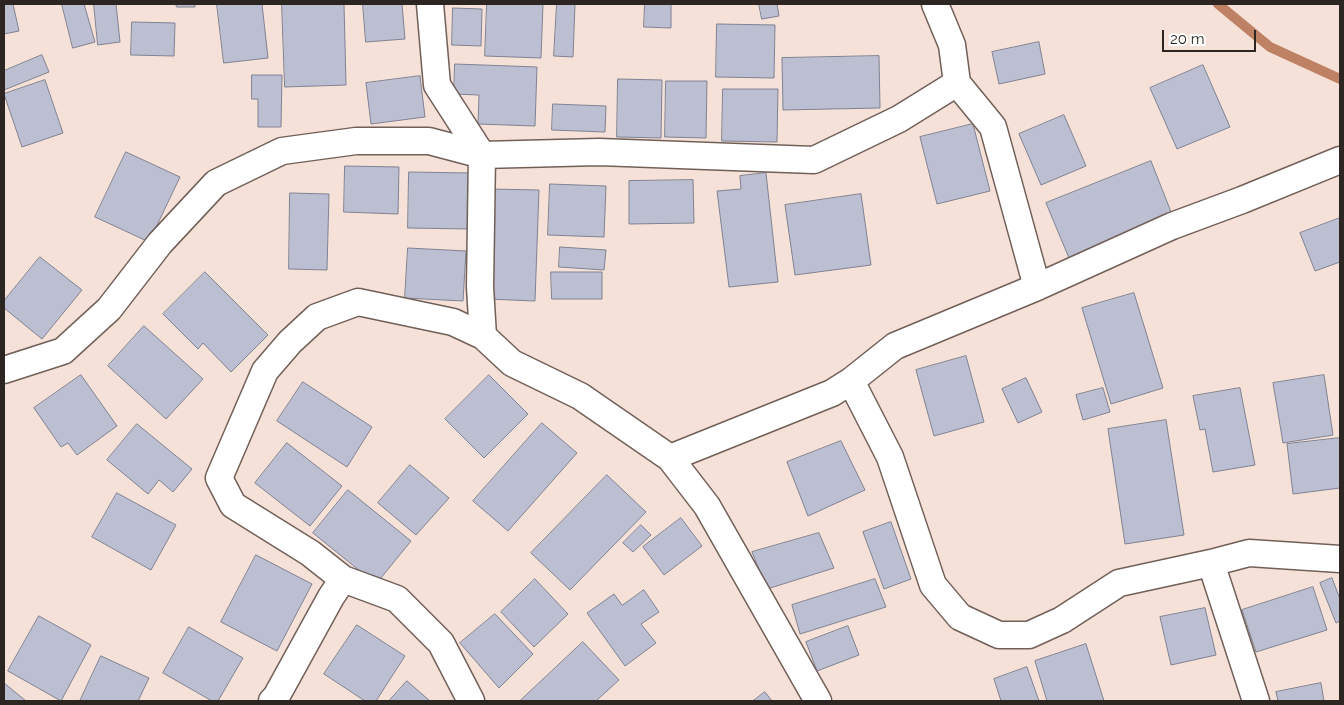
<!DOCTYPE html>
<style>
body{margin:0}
#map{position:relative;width:1344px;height:705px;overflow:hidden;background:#f5e1d8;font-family:Raleway,sans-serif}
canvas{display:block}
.frame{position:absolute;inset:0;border:5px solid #2c2521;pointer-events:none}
.scale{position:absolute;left:1162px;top:30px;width:94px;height:22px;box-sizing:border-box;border:2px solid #2c2521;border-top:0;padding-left:6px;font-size:15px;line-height:18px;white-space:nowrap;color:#2c2521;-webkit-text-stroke:4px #fff;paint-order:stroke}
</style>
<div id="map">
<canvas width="1344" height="705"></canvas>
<div class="frame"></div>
<div class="scale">20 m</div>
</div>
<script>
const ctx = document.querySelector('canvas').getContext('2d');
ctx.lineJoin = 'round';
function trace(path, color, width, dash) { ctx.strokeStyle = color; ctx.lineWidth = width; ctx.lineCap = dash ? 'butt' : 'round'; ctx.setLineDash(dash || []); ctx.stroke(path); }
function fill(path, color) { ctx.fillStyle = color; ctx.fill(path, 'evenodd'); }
const stream = new Path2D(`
 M 1218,4 L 1270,47 L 1340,79`);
const building = new Path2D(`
 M 13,4 L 19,31 L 4,34 L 4,5 Z
 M 62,4 L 84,4 L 95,42 L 73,48 Z
 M 94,4 L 116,4 L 120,42 L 98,45 Z
 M 176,4 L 195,4 L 195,7 L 177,7 Z
 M 217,4 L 262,4 L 268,58 L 224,63 Z
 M 282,4 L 344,4 L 346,85 L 285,87 Z
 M 363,4 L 402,4 L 405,39 L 366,42 Z
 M 487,4 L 543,4 L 541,58 L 485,56 Z
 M 557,4 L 575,4 L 573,57 L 554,56 Z
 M 645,4 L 671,4 L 671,28 L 644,27 Z
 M 759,4 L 777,4 L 779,16 L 762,19 Z
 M 453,8 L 482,9 L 481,46 L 452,45 Z
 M 132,22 L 175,23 L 174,56 L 131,55 Z
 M 717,24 L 775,25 L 774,78 L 716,77 Z
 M 1039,42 L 1045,74 L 999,84 L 992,52 Z
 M 42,55 L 49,72 L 4,90 L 4,71 Z
 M 879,56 L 880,108 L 783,110 L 782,58 Z
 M 455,64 L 537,67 L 535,126 L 478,124 L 479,95 L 454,94 Z
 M 1203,65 L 1230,127 L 1177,149 L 1150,88 Z
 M 252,75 L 282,75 L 281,127 L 258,127 L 258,99 L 252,99 Z
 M 420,76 L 425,117 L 371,124 L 366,83 Z
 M 618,79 L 662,80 L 661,138 L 617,137 Z
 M 45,80 L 63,133 L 22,147 L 4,94 Z
 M 666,81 L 707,81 L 706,138 L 665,137 Z
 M 723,89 L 778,89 L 777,142 L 722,141 Z
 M 553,104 L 606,106 L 605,132 L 552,130 Z
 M 1064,115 L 1086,166 L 1041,185 L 1019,134 Z
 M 973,124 L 990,191 L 937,204 L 920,137 Z
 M 126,152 L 180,177 L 149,242 L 95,217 Z
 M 1151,161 L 1173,217 L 1069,258 L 1046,203 Z
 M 345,166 L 399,167 L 398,214 L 344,212 Z
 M 409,172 L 470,173 L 469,229 L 408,228 Z
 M 766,173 L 778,282 L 729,287 L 717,191 L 741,189 L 740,176 Z
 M 693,180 L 694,223 L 629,224 L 629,181 Z
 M 550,184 L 606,186 L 604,237 L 548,235 Z
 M 490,189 L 539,190 L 535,301 L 487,299 Z
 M 290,193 L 329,194 L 327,270 L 289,269 Z
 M 861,194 L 871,265 L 795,275 L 785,205 Z
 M 1340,218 L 1340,262 L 1315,271 L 1300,233 Z
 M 560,247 L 606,250 L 604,270 L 559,267 Z
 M 408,248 L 466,251 L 463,301 L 405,298 Z
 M 40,257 L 82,290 L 42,339 L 4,308 L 4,301 Z
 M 205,272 L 268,335 L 231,372 L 203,343 L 198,349 L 163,314 Z
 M 551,272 L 602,272 L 602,299 L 552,299 Z
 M 1134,293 L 1163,388 L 1111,404 L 1082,308 Z
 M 144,326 L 203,379 L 166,419 L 108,366 Z
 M 966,356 L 984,422 L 934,436 L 916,370 Z
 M 81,375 L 117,426 L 77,455 L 68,443 L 61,447 L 34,408 Z
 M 489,375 L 528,414 L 484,458 L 445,419 Z
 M 1324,375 L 1333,435 L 1283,443 L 1273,383 Z
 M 1026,378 L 1042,412 L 1018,423 L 1002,389 Z
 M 303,382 L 372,427 L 347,467 L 277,421 Z
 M 1103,388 L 1110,412 L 1083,420 L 1076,395 Z
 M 1240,388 L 1255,465 L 1213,472 L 1205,429 L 1200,430 L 1193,396 Z
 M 1166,420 L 1184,535 L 1125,544 L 1108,429 Z
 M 542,423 L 577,453 L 508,531 L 473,501 Z
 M 137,424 L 192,469 L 173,492 L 159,480 L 148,494 L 107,460 Z
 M 1340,438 L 1340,488 L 1293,494 L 1287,444 Z
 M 841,441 L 865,490 L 808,516 L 787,462 Z
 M 287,443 L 342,486 L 310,526 L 255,483 Z
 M 410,465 L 449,498 L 416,535 L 378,503 Z
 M 607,475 L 646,512 L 570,590 L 531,553 Z
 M 348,490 L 411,541 L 376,584 L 313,533 Z
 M 117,493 L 176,525 L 151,570 L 92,537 Z
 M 681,518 L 702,546 L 664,575 L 643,547 Z
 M 891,522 L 911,579 L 884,589 L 863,532 Z
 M 641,525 L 651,535 L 633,552 L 623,543 Z
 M 819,533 L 834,568 L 767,589 L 752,552 Z
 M 256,555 L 312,584 L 277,651 L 221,622 Z
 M 1332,578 L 1340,599 L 1340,621 L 1336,623 L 1320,583 Z
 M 535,579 L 568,614 L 534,647 L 501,612 Z
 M 875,579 L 886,607 L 800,634 L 792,605 Z
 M 1313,587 L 1327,630 L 1256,652 L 1242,610 Z
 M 644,590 L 659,612 L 641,624 L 656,643 L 625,666 L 587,613 L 614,594 L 622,605 Z
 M 1205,608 L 1216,655 L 1171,665 L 1160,617 Z
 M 495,614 L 533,654 L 499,688 L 460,643 Z
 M 39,616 L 91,645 L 61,701 L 8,671 Z
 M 357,625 L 405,656 L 376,701 L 365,701 L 324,674 Z
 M 848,626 L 859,655 L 817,671 L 806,642 Z
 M 189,627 L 243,658 L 218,701 L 212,701 L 163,673 Z
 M 583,642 L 619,680 L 596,701 L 520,701 Z
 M 1086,644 L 1104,701 L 1047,701 L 1035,661 Z
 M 101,656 L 149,678 L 138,701 L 80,701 Z
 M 1027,667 L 1039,701 L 1001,701 L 994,679 Z
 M 407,681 L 430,701 L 389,701 Z
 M 4,683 L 26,701 L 4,701 Z
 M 1321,683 L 1324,701 L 1278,701 L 1276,692 Z
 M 765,692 L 772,701 L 753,701 Z`);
const street = new Path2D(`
 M 430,4 L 437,85 L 482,155 L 480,287 L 483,336
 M 935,4 L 952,45 L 957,83 L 993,127 L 1037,287
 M 4,370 L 63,351 L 109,309 L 160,243 L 216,183 L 282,151 L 356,141 L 429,141 L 482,155 L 599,152 L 814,160 L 899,119 L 957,83
 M 851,381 L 890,457 L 933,585 L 960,617 L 999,635 L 1029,635 L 1062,620 L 1119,583 L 1211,563 L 1249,553 L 1340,559
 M 670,458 L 832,393 L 851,381 L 895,346 L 1037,287 L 1172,226 L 1242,200 L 1340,160
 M 1211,563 L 1256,701
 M 272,701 L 276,697 L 331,597 L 343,579
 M 471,701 L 441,643 L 397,599 L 343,579 L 310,553 L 233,505 L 219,478 L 265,371 L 290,342 L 317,317 L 358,302 L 453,322 L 483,336 L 512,363 L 580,396 L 670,458 L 707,506 L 818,701`);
trace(stream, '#be8163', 10);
fill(building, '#bcbfd1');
trace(building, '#7f8292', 1);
trace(street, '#716058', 29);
trace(street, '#fff', 26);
</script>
